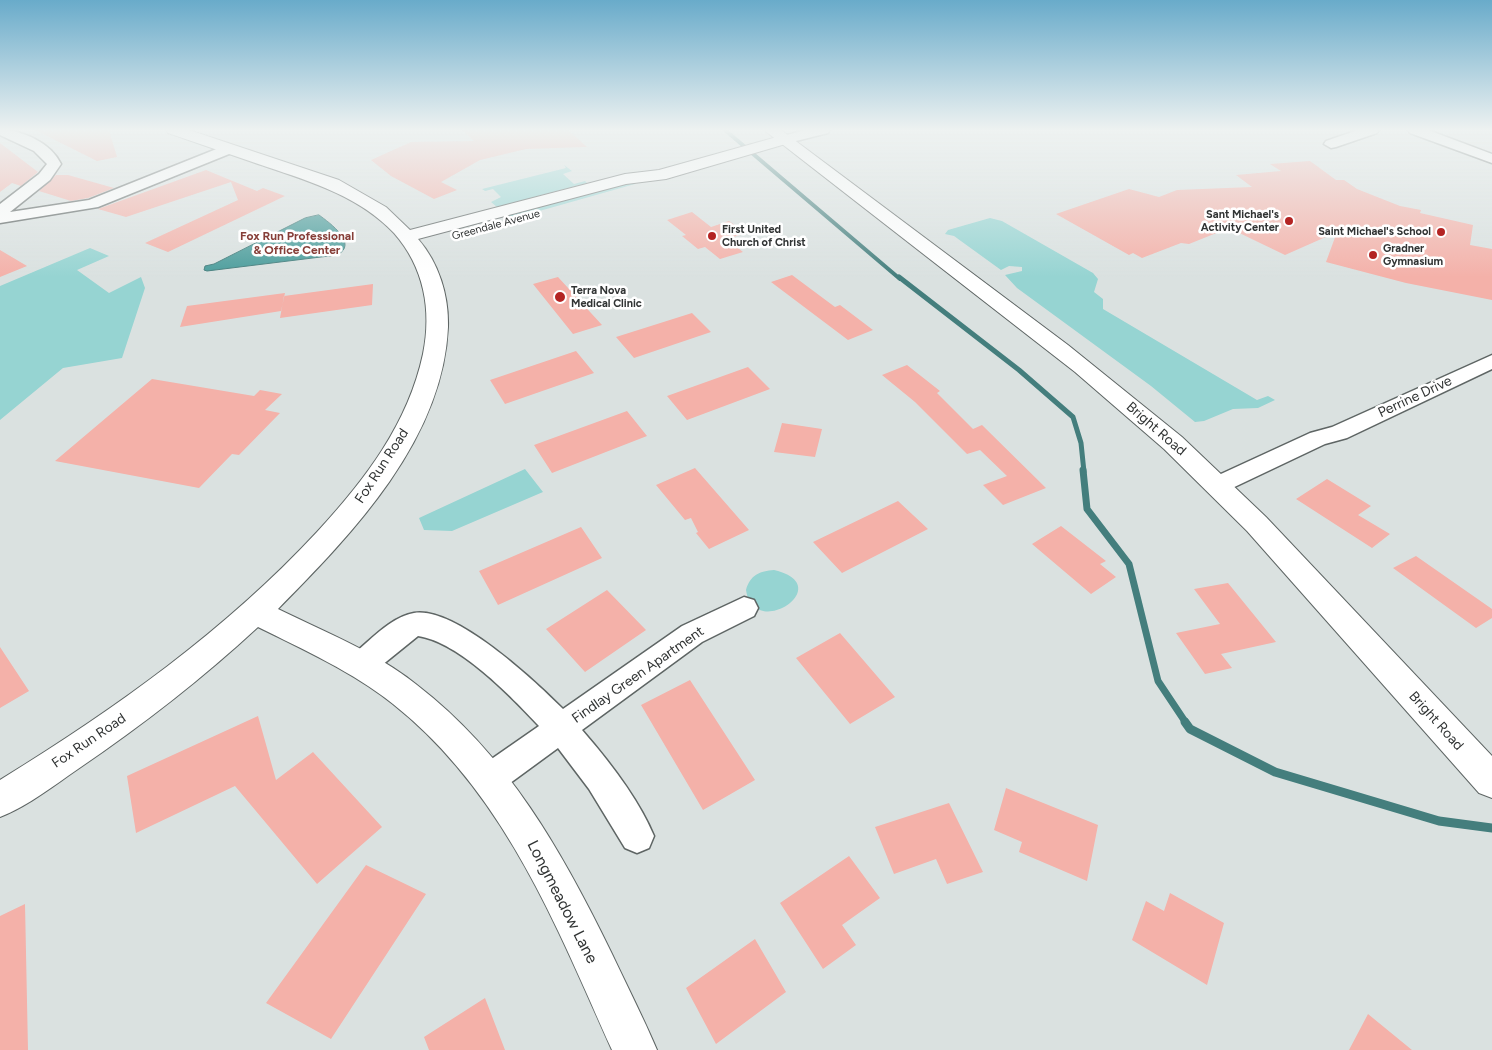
<!DOCTYPE html>
<style>
body{margin:0}
canvas{display:block;background:#dae1e0}
</style>
<canvas width="1492" height="1050"></canvas>
<script>
const ctx = document.querySelector('canvas').getContext('2d');
ctx.lineJoin = 'round';
function fill(path, color) { ctx.fillStyle = color; ctx.fill(path, 'evenodd'); }
function trace(path, color, width, dash) { ctx.strokeStyle = color; ctx.lineWidth = width; ctx.lineCap = dash ? 'butt' : 'round'; ctx.setLineDash(dash || []); ctx.stroke(path); }
function label(font, color, halo, rows, align = 'center') {
  ctx.font = font + ' Figtree,sans-serif'; ctx.lineWidth = 5; ctx.setLineDash([]); ctx.textBaseline = 'middle'; ctx.strokeStyle = halo; ctx.fillStyle = color; for (const [text, x, y, turn = 0] of rows) {
    ctx.save(); ctx.translate(x, y); ctx.rotate((+turn || 0) * Math.PI / 180); ctx.textAlign = isNaN(turn) ? turn : align; if (halo) ctx.strokeText(text, 0, 0); ctx.fillText(text, 0, 0); ctx.restore();
  }
}
const green = new Path2D(`
 M 564,165 L 572,171 L 563,174 L 574,184 L 585,181 L 587,183 L 497,207 L 491,202 L 501,197 L 493,189 L 485,191 L 482,189 L 566,168 Z
 M 629,181 L 636,182 L 635,184 L 511,219 L 505,215 Z
 M 990,218 L 1002,221 L 1093,273 L 1098,279 L 1094,292 L 1103,299 L 1103,309 L 1257,400 L 1268,396 L 1275,400 L 1258,408 L 1233,409 L 1204,421 L 1195,422 L 1151,386 L 1017,288 L 1005,275 L 1022,271 L 1022,267 L 1009,266 L 1001,270 L 954,236 L 945,234 L 948,230 Z
 M 90,248 L 109,256 L 77,270 L 109,293 L 141,277 L 145,288 L 122,358 L 63,368 L 0,420 L 0,286 Z
 M 525,469 L 543,492 L 452,531 L 424,530 L 419,518 Z
 M 774,570 C 839,585 754,642 746,590 C 750,575 760,571 774,570 Z`);
const water = new Path2D(`
 M 319,215 C 330,223 359,244 337,255 L 207,271 L 204,270 L 205,266 L 214,264 L 305,218 Z`);
const streamFar3 = new Path2D(`
 M 725,130 L 900,279`);
const streamFar2 = new Path2D(`
 M 899,277 L 1019,370 L 1073,417 L 1081,443 L 1084,472`);
const streamFar1 = new Path2D(`
 M 1083,470 L 1087,509 L 1129,564 L 1158,681 L 1186,723`);
const stream = new Path2D(`
 M 1185,722 L 1190,729 L 1275,772 L 1439,821 L 1492,828`);
const building = new Path2D(`
 M 35,130 L 109,130 L 117,157 L 97,161 Z
 M 462,130 L 568,130 L 587,147 L 526,149 L 480,160 L 441,182 L 457,190 L 434,199 L 391,176 L 371,160 L 411,142 L 474,141 Z
 M 0,143 L 38,172 L 21,186 L 12,183 L 0,192 Z
 M 1310,161 L 1336,180 L 1344,180 L 1357,189 L 1400,206 L 1421,210 L 1420,213 L 1473,225 L 1470,245 L 1492,249 L 1492,300 L 1406,283 L 1326,262 L 1337,232 L 1285,255 L 1229,228 L 1189,244 L 1181,243 L 1142,258 L 1133,253 L 1129,255 L 1056,214 L 1129,189 L 1159,197 L 1177,190 L 1252,187 L 1236,175 L 1281,171 L 1270,164 Z
 M 206,170 L 257,191 L 263,188 L 285,196 L 168,252 L 145,243 L 238,200 L 231,182 L 126,217 L 98,209 Z
 M 56,175 L 68,175 L 114,188 L 88,198 L 71,201 L 39,191 Z
 M 692,212 L 711,227 L 729,221 L 746,233 L 727,239 L 743,252 L 720,259 L 705,247 L 698,249 L 682,236 L 686,235 L 667,220 Z
 M 0,250 L 27,266 L 0,277 Z
 M 792,275 L 835,307 L 840,305 L 873,330 L 848,340 L 771,282 Z
 M 558,277 L 602,325 L 573,334 L 533,284 Z
 M 373,284 L 372,305 L 280,318 L 284,296 Z
 M 285,293 L 281,311 L 180,327 L 187,306 Z
 M 692,313 L 711,332 L 634,358 L 616,337 Z
 M 576,351 L 594,373 L 505,404 L 490,380 Z
 M 907,365 L 940,391 L 937,393 L 973,429 L 982,425 L 1046,488 L 1003,505 L 983,485 L 1007,476 L 980,450 L 967,454 L 915,402 L 882,375 Z
 M 748,367 L 770,389 L 687,420 L 667,396 Z
 M 152,379 L 254,396 L 260,390 L 282,394 L 265,410 L 280,413 L 239,455 L 232,454 L 199,488 L 55,461 Z
 M 627,411 L 647,436 L 552,473 L 534,445 Z
 M 782,423 L 822,429 L 815,457 L 774,452 Z
 M 695,468 L 749,530 L 709,549 L 696,533 L 698,532 L 691,518 L 685,520 L 656,485 Z
 M 1327,479 L 1371,506 L 1358,515 L 1390,534 L 1372,548 L 1296,499 Z
 M 898,501 L 928,529 L 842,573 L 813,542 Z
 M 1061,526 L 1106,561 L 1100,564 L 1116,577 L 1091,594 L 1032,544 Z
 M 581,527 L 602,558 L 498,605 L 479,571 Z
 M 1416,556 L 1492,609 L 1492,618 L 1476,628 L 1393,568 Z
 M 1228,583 L 1276,642 L 1221,654 L 1232,668 L 1205,674 L 1176,633 L 1220,624 L 1194,589 Z
 M 607,590 L 646,630 L 585,672 L 546,629 Z
 M 840,633 L 895,697 L 850,724 L 796,658 Z
 M 0,647 L 29,691 L 0,708 Z
 M 690,680 L 755,780 L 703,810 L 641,705 Z
 M 258,716 L 276,780 L 313,752 L 382,827 L 317,884 L 235,786 L 136,833 L 127,776 Z
 M 1006,788 L 1098,825 L 1087,881 L 1019,852 L 1022,842 L 994,830 Z
 M 949,803 L 983,872 L 947,884 L 936,859 L 894,874 L 875,827 Z
 M 849,856 L 880,898 L 842,925 L 856,945 L 823,969 L 780,903 Z
 M 366,865 L 426,894 L 331,1039 L 266,1003 Z
 M 1170,893 L 1224,923 L 1207,985 L 1132,940 L 1146,901 L 1164,911 Z
 M 25,904 L 28,1050 L 0,1050 L 0,916 Z
 M 755,939 L 786,992 L 716,1044 L 686,988 Z
 M 485,998 L 505,1050 L 429,1050 L 424,1037 Z
 M 1368,1014 L 1412,1050 L 1349,1050 Z`);
const minor = new Path2D(`
 M 0,130 C 23,130 51,143 61,164 L 50,180 L 10,212 L 89,200 L 224,146 L 229,145 L 236,149 L 234,152 L 98,207 L 0,223 L 0,204 L 39,174 L 47,164 L 34,151 L 0,135 Z
 M 806,130 L 830,130 L 828,133 L 784,144 L 777,140 L 779,137 Z
 M 1358,130 L 1379,130 L 1377,133 L 1336,147 L 1331,148 L 1324,144 L 1326,141 Z
 M 1408,130 L 1428,130 L 1492,154 L 1492,163 L 1410,133 Z
 M 1492,355 L 1492,369 L 1347,438 L 1325,444 L 1226,491 L 1218,493 L 1210,491 L 1206,485 L 1210,479 L 1310,433 L 1332,427 Z
 M 744,597 L 754,600 L 758,608 L 754,616 L 702,642 L 582,730 C 609,761 638,798 654,836 L 649,848 L 637,853 L 625,848 L 589,789 L 558,748 L 502,789 L 491,793 L 480,789 L 475,778 L 480,767 L 539,726 C 511,696 459,642 418,636 L 371,674 L 361,677 L 351,674 L 347,665 L 351,656 C 369,642 390,617 414,613 C 455,606 535,681 563,709 L 682,626 Z`);
const tertiary = new Path2D(`
 M 166,130 L 189,130 L 339,180 L 386,207 L 410,230 L 625,174 L 659,170 L 784,135 L 792,140 L 789,143 L 666,179 L 626,184 L 418,239 C 439,263 449,296 448,327 C 443,440 353,533 278,609 C 325,632 376,652 417,685 C 508,755 563,853 612,954 C 627,986 643,1017 657,1050 L 612,1050 C 556,925 504,792 393,704 C 353,672 304,650 258,627 C 202,679 141,726 78,769 C 53,786 28,806 0,817 L 0,780 C 115,709 225,631 317,532 C 365,480 408,424 423,354 C 432,310 424,267 394,233 C 360,197 312,182 267,167 C 234,156 201,144 168,133 Z`);
const secondary = new Path2D(`
 M 764,130 L 781,130 L 1068,345 L 1182,437 L 1266,517 L 1492,756 L 1492,798 L 1479,793 L 1247,531 L 1164,449 L 1075,372 Z`);
const markers = [
 [1289,221,5,"#b42423"],
 [1441,232,5,"#b42423"],
 [712,236,5,"#b42423"],
 [1373,255,5,"#b42423"],
 [560,297,6,"#b42423"]
];
const farPoinames = [
 ["Sant Michael's",1279,215,"right"],
 ["Activity Center",1279,228,"right"],
 ["First United",722,230],
 ["Church of Christ",722,243],
 ["Saint Michael's School",1431,232,"right"],
 ["Gradner",1383,249],
 ["Gymnasium",1383,262],
 ["Terra Nova",571,291],
 ["Medical Clinic",571,304]
];
const farStreetnames = [
 ["Greendale Avenue",496,225,-15]
];
const farNeighbourhoodnames = [
 ["Fox Run Professional",297,236],
 ["& Office Center",297,250]
];
const streetNames = [
 ["Perrine Drive",1415,397,-25],
 ["Bright Road",1156,429,41],
 ["Fox Run Road",382,466,-57],
 ["Findlay Green Apartment",638,675,-35],
 ["Bright Road",1436,721,48],
 ["Fox Run Road",89,741,-34]
];
const nearStreetnames = [
 ["Longmeadow Lane",562,902,63]
];
fill(green, '#96d4d2');
fill(water, '#4c9d9c');
trace(water, '#447e7d', 1);
trace(streamFar3, '#447e7d', 4);
trace(streamFar2, '#447e7d', 5);
trace(streamFar1, '#447e7d', 7);
trace(stream, '#447e7d', 9);
fill(building, '#f4b1a9');
trace(minor, '#5e6564', 3);
trace(tertiary, '#5e6564', 2);
trace(secondary, '#5e6564', 2);
fill(minor, '#fff');
fill(tertiary, '#fff');
fill(secondary, '#fff');
const sky = ctx.createLinearGradient(0, 0, 0, 277);
sky.addColorStop(0, '#69abca');
sky.addColorStop(0.47, '#eef2f1');
sky.addColorStop(1, '#eef2f100');
ctx.fillStyle = sky;
ctx.fillRect(0, 0, 1492, 277);
for (const [x, y, r, color] of markers) { const dot = new Path2D(); dot.arc(x, y, r, 0, 2 * Math.PI); ctx.fillStyle = color; ctx.fill(dot); trace(dot, '#fff', 2); }
label('bold 11px', '#313434', '#fff', farPoinames, 'left');
label('11px', '#313434', '#fff', farStreetnames);
label('bold 12px', '#863e38', '#fff', farNeighbourhoodnames);
label('14px', '#313434', '#fff', streetNames);
label('16px', '#313434', '#fff', nearStreetnames);
</script>
